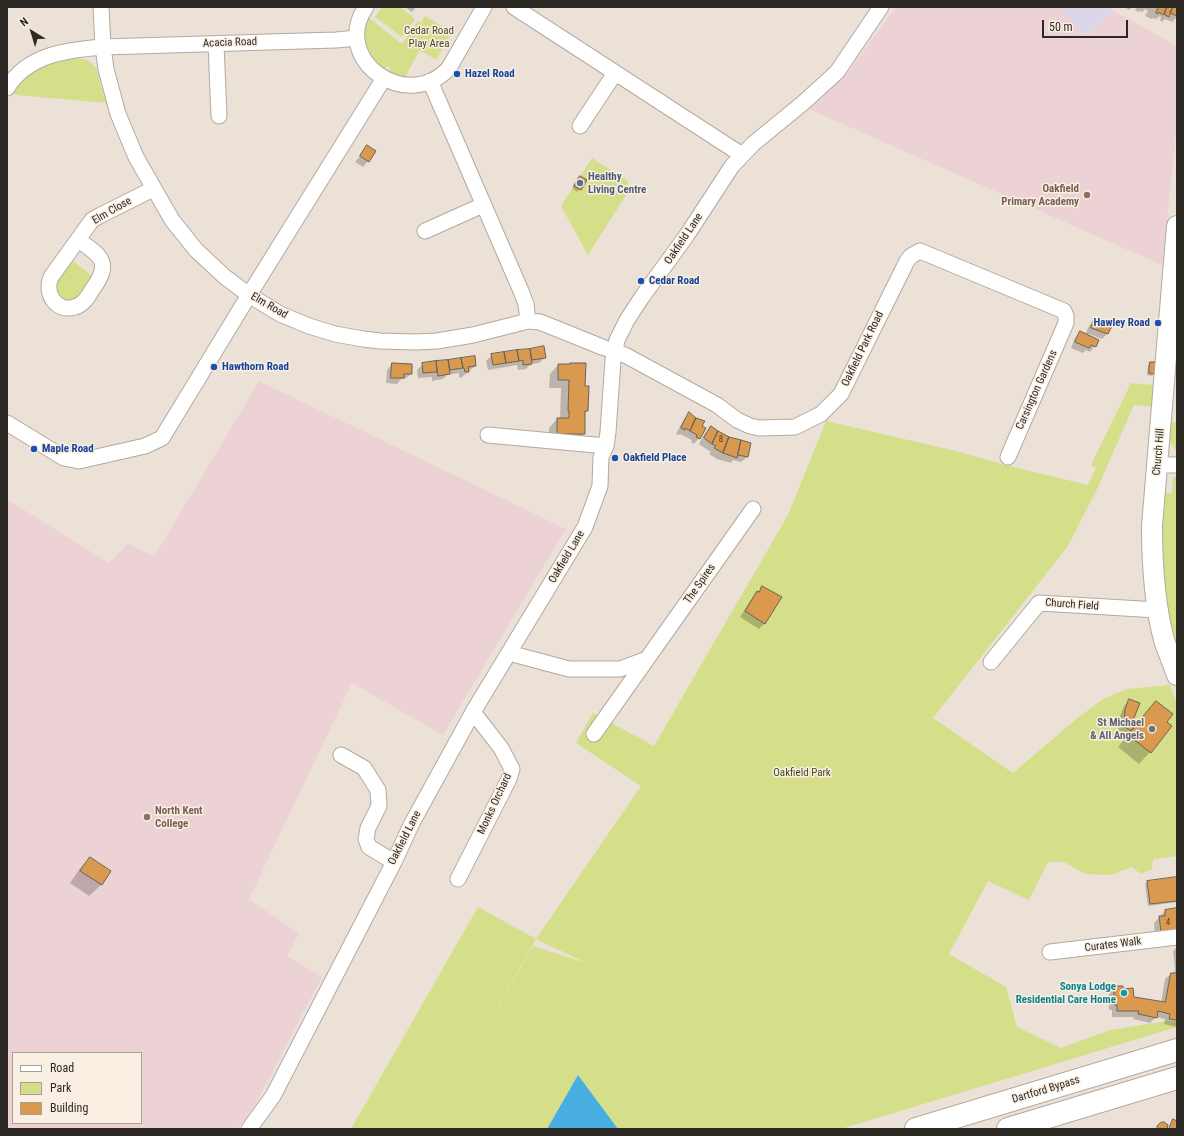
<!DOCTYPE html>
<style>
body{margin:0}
#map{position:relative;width:1184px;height:1136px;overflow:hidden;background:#ece1d6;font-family:"Roboto Condensed",sans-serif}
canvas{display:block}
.frame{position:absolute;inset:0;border:8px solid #2c2823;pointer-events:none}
.legend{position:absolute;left:12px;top:1052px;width:130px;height:72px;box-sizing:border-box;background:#f9efe3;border:1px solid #a79f96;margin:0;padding:5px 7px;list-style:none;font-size:12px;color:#2c2823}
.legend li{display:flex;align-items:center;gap:8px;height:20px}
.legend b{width:20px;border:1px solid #a79f96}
.north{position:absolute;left:12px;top:12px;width:40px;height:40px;-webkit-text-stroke:3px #f9efe3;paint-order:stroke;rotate:322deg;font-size:11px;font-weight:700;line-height:16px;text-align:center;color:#2c2823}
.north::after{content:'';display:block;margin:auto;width:14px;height:18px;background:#2c2823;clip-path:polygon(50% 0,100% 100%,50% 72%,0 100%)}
.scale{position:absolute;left:1042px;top:20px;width:86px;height:18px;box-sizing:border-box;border:2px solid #2c2823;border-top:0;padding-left:5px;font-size:12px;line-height:14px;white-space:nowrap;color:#2c2823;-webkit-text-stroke:3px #f9efe3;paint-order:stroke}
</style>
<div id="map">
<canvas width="1184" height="1136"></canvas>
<div class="frame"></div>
<ul class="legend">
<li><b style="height:5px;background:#fff"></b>Road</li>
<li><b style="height:11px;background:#d5de89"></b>Park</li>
<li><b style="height:11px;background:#d9994e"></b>Building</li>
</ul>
<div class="north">N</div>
<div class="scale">50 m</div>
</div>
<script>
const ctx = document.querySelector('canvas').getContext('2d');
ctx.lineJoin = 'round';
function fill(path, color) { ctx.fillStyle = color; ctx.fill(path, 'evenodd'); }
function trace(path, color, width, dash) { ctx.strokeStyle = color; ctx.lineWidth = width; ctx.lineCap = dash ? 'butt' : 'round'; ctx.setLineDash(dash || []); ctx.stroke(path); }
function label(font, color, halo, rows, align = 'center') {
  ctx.font = font + ' "Roboto Condensed",sans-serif'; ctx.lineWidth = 3; ctx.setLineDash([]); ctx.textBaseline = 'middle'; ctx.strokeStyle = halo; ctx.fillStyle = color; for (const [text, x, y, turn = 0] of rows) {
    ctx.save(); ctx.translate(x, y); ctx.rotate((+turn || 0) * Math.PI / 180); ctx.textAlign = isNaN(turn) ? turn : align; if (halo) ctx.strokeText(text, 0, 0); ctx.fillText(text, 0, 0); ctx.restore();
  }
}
const commercial = new Path2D(`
 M 1063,7 L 1107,7 L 1114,11 L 1083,37 Z`);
const education = new Path2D(`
 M 896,7 L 1063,7 L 1084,37 L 1114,11 L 1177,46 L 1177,126 L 1162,265 L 809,109 L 847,74 Z
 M 259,381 L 566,529 L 443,735 L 352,683 L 249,899 L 299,934 L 287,956 L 322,977 L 253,1109 L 237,1129 L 7,1129 L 7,499 L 109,563 L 128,543 L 154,557 ZM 13,1053 L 141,1053 L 141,1123 L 13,1123 Z`);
const green = new Path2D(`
 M 382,7 L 400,7 L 415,19 L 402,37 L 375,17 Z
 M 425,16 L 452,32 L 436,60 L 420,50 L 405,77 L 386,74 L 390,68 L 387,66 L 383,72 C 374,63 361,47 363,33 C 364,27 366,22 368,17 L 402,44 L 418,21 L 421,23 Z
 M 73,58 L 88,60 L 96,68 L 106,103 L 17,95 L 12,93 C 15,88 19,81 23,77 C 37,66 56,61 73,58 Z
 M 592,158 L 628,181 L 628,192 L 588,255 L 561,206 Z
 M 68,257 L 97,280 L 70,306 L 51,290 Z
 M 1131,383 L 1154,385 L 1153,407 L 1134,405 L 1098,487 L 1068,546 L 933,718 L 1013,773 L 1075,720 L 1103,699 L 1127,689 L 1170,685 L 1177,704 L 1177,856 L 1153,859 L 1152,869 L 1141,874 L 1132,867 L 1111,875 L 1086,874 L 1067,864 L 1068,862 L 1048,862 L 1029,900 L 988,881 L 949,954 L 1006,987 L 1017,1027 L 1061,1048 L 1110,1030 L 1166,1021 L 1177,1022 L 1177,1027 L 841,1129 L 618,1129 L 578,1075 L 547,1129 L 351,1129 L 478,907 L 536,939 L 641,786 L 576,743 L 593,713 L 654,746 L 788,515 L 826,421 L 960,452 L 1005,465 L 1088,485 L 1096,468 L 1091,465 ZM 1129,699 L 1140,703 L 1132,723 L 1136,726 L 1156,701 L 1173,714 L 1167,722 L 1172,726 L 1151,753 L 1131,731 L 1124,726 L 1125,710 ZM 536,939 L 586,963 L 533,946 L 463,1069 Z
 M 1169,422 L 1177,422 L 1176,443 L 1177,452 L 1168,439 Z
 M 1173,477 L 1177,477 L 1177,646 C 1174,634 1170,622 1168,610 C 1160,572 1160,532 1164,493 L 1172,493 Z`);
const water = new Path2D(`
 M 578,1075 L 618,1129 L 547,1129 Z`);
const shadow = new Path2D(`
 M 405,7 L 416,7 L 412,12 Z
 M 1127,7 L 1132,7 L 1129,10 L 1126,8 Z
 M 1137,7 L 1177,7 L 1177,17 L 1172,22 L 1165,19 L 1162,22 L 1160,20 L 1161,17 L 1160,16 L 1156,19 L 1153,18 L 1152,19 L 1145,16 L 1148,11 L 1145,9 L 1142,12 L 1140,11 L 1138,12 L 1135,10 Z
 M 367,147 L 368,161 L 363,167 L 355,162 Z
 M 578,179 L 586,181 L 577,192 L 572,188 Z
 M 1095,321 L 1107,334 L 1102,339 L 1089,334 L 1088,336 L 1095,346 L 1090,352 L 1086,350 L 1083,353 L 1071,348 L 1075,338 L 1080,333 L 1085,335 L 1089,326 Z
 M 543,347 L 545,357 L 539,363 L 531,364 L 526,369 L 518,370 L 517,365 L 488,370 L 486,361 L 492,355 Z
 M 474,357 L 475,366 L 462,377 L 459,378 L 459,373 L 447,375 L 443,379 L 432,381 L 432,377 L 418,378 L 417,370 L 423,364 Z
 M 1150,363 L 1154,373 L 1152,376 L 1147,375 L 1148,365 Z
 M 392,364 L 411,374 L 405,379 L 401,379 L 397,384 L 386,383 L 387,370 Z
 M 558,365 L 584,387 L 587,411 L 584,414 L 584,434 L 575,442 L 549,442 L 549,428 L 557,419 L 560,419 L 561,388 L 549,388 L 550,374 Z
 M 689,414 L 696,419 L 701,427 L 699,438 L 694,444 L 691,442 L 692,440 L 680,434 L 678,435 L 676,434 L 684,419 Z
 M 711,427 L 729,438 L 750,444 L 747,457 L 741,462 L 733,460 L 731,463 L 717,459 L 709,454 L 711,452 L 699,444 L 705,433 Z
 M 763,587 L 765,623 L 759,629 L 740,617 L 752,598 Z
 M 1130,700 L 1131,723 L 1134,726 L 1156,702 L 1166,722 L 1150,752 L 1139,764 L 1118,747 L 1126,737 L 1118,732 L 1120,716 L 1124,706 Z
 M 90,858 L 110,871 L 101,885 L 89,896 L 70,883 L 79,870 Z
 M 1177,878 L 1177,902 L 1148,906 L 1145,884 L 1147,882 Z
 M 1177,909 L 1177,934 L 1155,937 L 1154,923 L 1165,911 Z
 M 1177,947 L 1177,1027 L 1164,1024 L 1165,1019 L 1156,1017 L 1150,1023 L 1133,1019 L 1134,1017 L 1112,1017 L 1112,1010 L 1109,1010 L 1109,992 L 1114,987 L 1134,997 L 1161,1003 L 1165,979 L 1171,974 L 1173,974 L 1175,970 L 1173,951 Z`);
const building = new Path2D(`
 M 1159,7 L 1167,7 L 1163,15 L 1159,12 L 1158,14 L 1156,13 Z
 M 1167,7 L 1173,7 L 1169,17 L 1165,15 Z
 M 1173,7 L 1177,7 L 1177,16 L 1170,13 Z
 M 367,145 L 376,151 L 369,162 L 360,156 Z
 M 580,176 L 587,180 L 581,190 L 574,186 Z
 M 1094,319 L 1112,326 L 1108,334 L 1091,328 Z
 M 1080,331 L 1099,340 L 1096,347 L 1091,345 L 1089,348 L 1075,342 Z
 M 544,346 L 546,358 L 532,360 L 530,349 Z
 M 530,349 L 532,364 L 523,365 L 523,360 L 519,361 L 517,350 Z
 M 517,350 L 519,361 L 506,363 L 504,352 Z
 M 504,352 L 506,363 L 493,365 L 491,354 Z
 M 475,356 L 476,366 L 468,367 L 469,372 L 465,372 L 464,368 L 463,368 L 461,358 Z
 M 461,358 L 463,368 L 450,370 L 448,360 Z
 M 448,360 L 450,374 L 438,376 L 436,361 Z
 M 436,361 L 437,372 L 423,373 L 422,363 Z
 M 1150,362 L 1156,362 L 1155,374 L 1149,373 Z
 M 392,363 L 412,364 L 412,374 L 404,374 L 404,378 L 391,378 Z
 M 570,363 L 586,363 L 585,386 L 589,386 L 588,411 L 585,411 L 585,434 L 557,434 L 557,418 L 569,418 L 569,411 L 568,411 L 569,380 L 558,380 L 558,364 L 570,364 Z
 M 689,412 L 696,418 L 690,431 L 686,428 L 685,430 L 681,428 Z
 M 696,418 L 705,421 L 702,426 L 706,428 L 700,439 L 696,437 L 697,435 L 690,431 Z
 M 711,426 L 718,431 L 712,444 L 704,438 Z
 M 718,431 L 729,437 L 723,453 L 714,448 L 716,446 L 712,444 Z
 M 729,437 L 741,440 L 737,458 L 723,453 Z
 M 741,440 L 751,443 L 748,457 L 738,455 Z
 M 762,586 L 782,597 L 765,624 L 745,611 L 757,591 L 759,592 Z
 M 1129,699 L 1140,703 L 1132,723 L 1136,726 L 1131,731 L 1124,726 L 1125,710 Z
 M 1156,701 L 1173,714 L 1167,722 L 1172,726 L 1151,753 L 1128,735 Z
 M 90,857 L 111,871 L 102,885 L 80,871 Z
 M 1177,877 L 1177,901 L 1150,904 L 1147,881 Z
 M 1177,908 L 1177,930 L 1161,932 L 1159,916 L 1165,916 L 1165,910 Z
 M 1171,973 L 1177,973 L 1177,1020 L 1169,1019 L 1170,1014 L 1158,1011 L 1157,1018 L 1138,1014 L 1139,1011 L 1117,1011 L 1117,1005 L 1114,1005 L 1114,986 L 1123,986 L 1123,989 L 1133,988 L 1134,997 L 1165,1002 Z
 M 1173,1119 L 1177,1121 L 1177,1129 L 1169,1129 Z
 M 1164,1122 L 1168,1125 L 1167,1129 L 1157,1129 L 1157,1126 L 1160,1123 Z`);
const minor = new Path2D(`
 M 101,7 L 103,47 L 106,69 L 118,114 L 136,157 L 172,220 L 196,250 L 225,277 L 249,295 L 280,314 L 309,326 L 335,334 L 363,339 L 380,341 L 416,342 L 437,341 L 473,335 L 528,321 L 540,322 L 602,347 L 625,355 L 717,405 L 737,420 L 750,426 L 759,428 L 795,427 L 821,414 L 841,394 L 907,261 L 911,256 L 920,251 L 1064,311 L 1066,316 L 1066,323 L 1008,457
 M 366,7 C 330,59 407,114 449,68 L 484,7
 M 514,7 L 742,155
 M 216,44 L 219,116
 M 430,81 L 521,291 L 526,304 L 528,321
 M 7,88 C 28,54 67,50 103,47 L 336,40 L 357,38
 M 580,126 L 615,73
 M 425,231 L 483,205
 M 78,240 C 102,256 112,263 92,290 C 88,297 83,305 75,307 C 56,313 44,293 51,277 L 87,227 L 92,220 L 99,216 L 153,189
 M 7,423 L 64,458 L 79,461 L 145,446 L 162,438 L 249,295 L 384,78
 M 488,435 L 606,446
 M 1158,465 L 1177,465
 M 509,653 L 569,669 L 620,669 L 647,659
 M 991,662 L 1039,603 L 1158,610
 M 594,734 L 753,509
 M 341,755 L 364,768 L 378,790 L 379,806 L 368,828 L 366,839 L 369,847 L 394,862
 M 458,879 L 509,779 L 512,769 L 501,748 L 473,712
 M 1050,952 L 1177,937
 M 249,1129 L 273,1096 L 394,862 L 412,823 L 473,712 L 585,527 L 600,486 L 601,457 L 606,446 L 608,432 L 613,360 L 617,340 L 627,320 L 642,297 L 687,235 L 732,166 L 753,144 L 803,103 L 837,72 L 881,7`);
const major = new Path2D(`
 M 1177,226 L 1152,526 C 1152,565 1154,602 1164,640 C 1168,652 1173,663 1177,675`);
const highway = new Path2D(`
 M 916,1129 L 1177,1050
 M 1008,1129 L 1177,1078`);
const markers = [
 [457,74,4,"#1a4fb4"],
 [580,183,4,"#5c6f8a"],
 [1087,195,4,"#8d6e63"],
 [641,281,4,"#1a4fb4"],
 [1158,323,4,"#1a4fb4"],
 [214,367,4,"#1a4fb4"],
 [34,449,4,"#1a4fb4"],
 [615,458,4,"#1a4fb4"],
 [1152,729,4,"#6b7280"],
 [147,817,4,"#8d6e63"],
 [1124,993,4,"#0f9aa8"]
];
const numberNames = [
 ["8",721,440],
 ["4",1168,923]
];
const parkNames = [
 ["Cedar Road",429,31],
 ["Play Area",429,44],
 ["Oakfield Park",802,773]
];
const streetNames = [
 ["Acacia Road",230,43,-2],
 ["Elm Close",112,211,-30],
 ["Oakfield Lane",684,239,-56],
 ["Elm Road",269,306,30],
 ["Oakfield Park Road",863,349,-64],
 ["Carsington Gardens",1037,390,-66],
 ["Church Hill",1159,452,-85],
 ["Oakfield Lane",567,557,-59],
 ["The Spires",700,584,-55],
 ["Church Field",1072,605,4],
 ["Monks Orchard",495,804,-65],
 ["Oakfield Lane",405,838,-63],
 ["Curates Walk",1113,945,-7],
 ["Dartford Bypass",1046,1090,-17]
];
const transitNames = [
 ["Hazel Road",465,74],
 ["Cedar Road",649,281],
 ["Hawley Road",1150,323,"right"],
 ["Hawthorn Road",222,367],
 ["Maple Road",42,449],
 ["Oakfield Place",623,458]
];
const serviceNames = [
 ["Healthy",588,177],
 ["Living Centre",588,190]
];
const educationNames = [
 ["Oakfield",1079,189],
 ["Primary Academy",1079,202],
 ["North Kent",155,811,"left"],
 ["College",155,824,"left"]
];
const worshipNames = [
 ["St Michael",1144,723],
 ["& All Angels",1144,736]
];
const cultureNames = [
 ["Sonya Lodge",1116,987],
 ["Residential Care Home",1116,1000]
];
fill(commercial, '#dcd6eb');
fill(education, '#ecd2d5');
fill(green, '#d5de89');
fill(water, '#48aee2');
fill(shadow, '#0003');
fill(building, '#d9994e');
trace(building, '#6b6259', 1);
trace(minor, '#b4a99f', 17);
trace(major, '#b4a99f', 22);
trace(highway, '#b4a99f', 24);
trace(minor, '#fff', 15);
trace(major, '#fff', 20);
trace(highway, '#fff', 22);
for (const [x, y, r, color] of markers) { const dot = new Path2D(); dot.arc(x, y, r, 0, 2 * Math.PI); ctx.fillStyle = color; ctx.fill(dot); trace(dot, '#f9efe3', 1.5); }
label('9px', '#57442e', null, numberNames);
label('11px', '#454921', '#f9efe3', parkNames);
label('11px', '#2c2823', '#f9efe3', streetNames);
label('bold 11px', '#164399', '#f9efe3', transitNames, 'left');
label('bold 11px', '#4e5e75', '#f9efe3', serviceNames, 'left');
label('bold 11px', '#785e54', '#f9efe3', educationNames, 'right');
label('bold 11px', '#5b616d', '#f9efe3', worshipNames, 'right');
label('bold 11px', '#0d838f', '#f9efe3', cultureNames, 'right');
</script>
